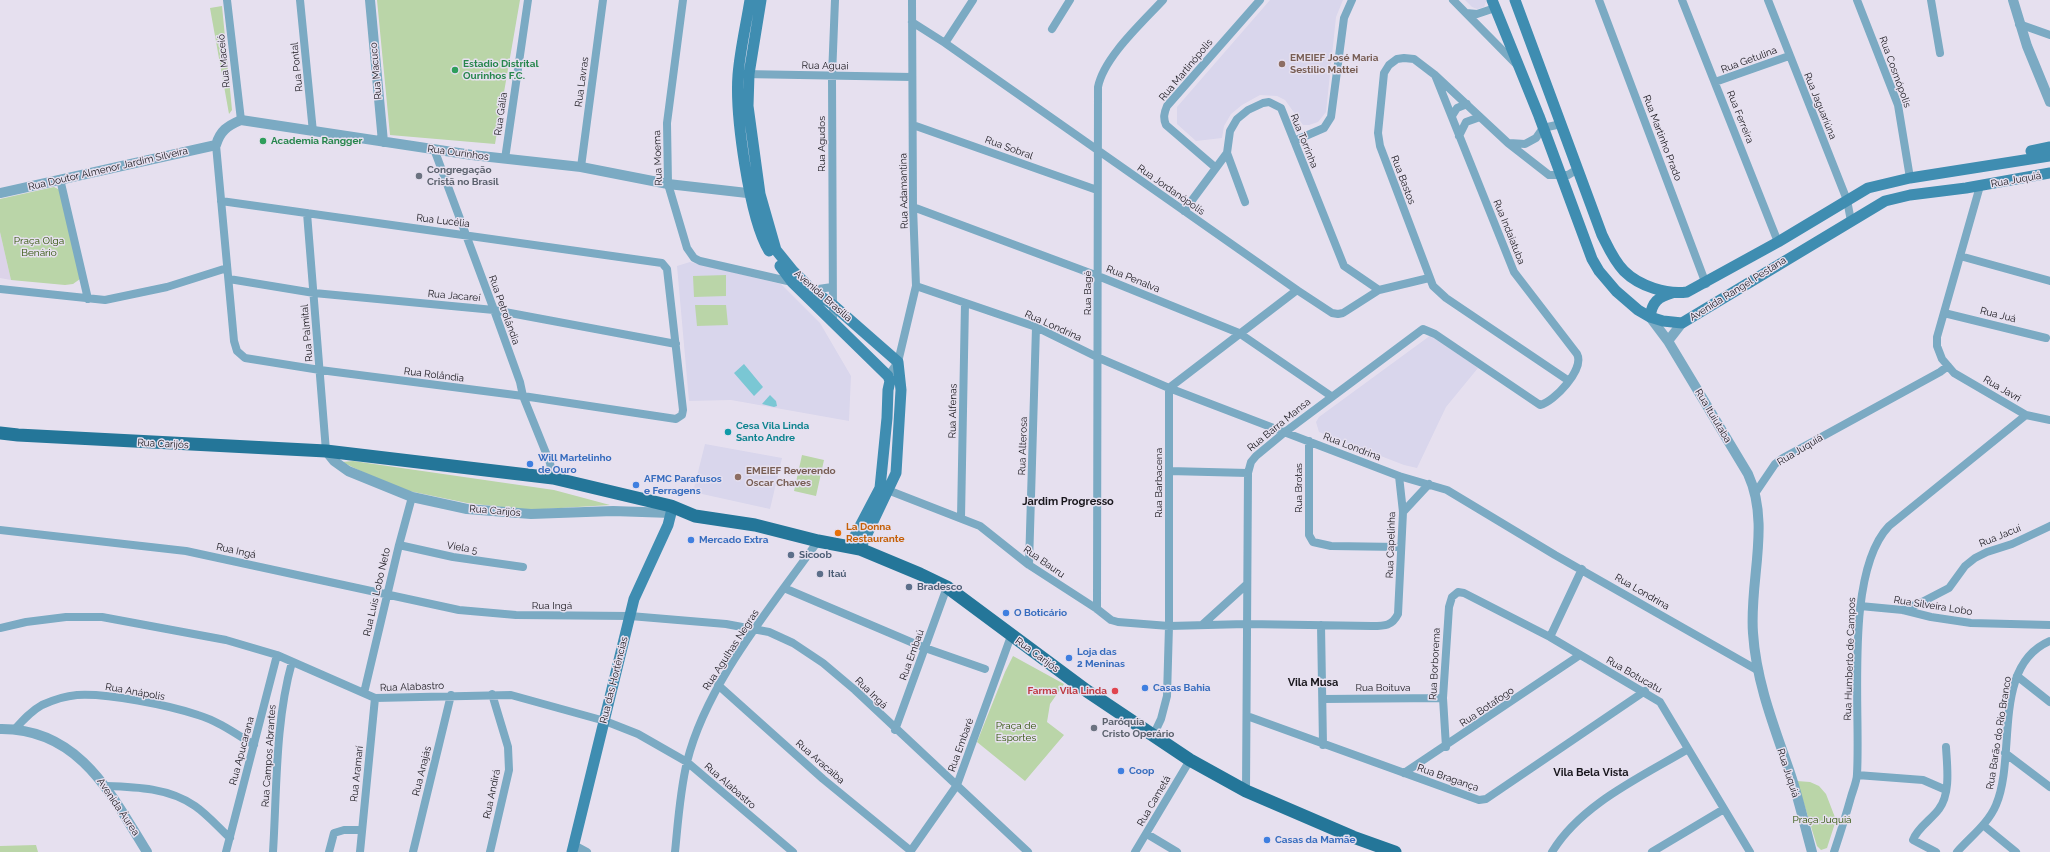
<!DOCTYPE html>
<meta charset="utf-8">
<style>
body{margin:0}
canvas{display:block;background:#e6e0ef}
</style>
<canvas width="2050" height="852"></canvas>
<script>
const ctx = document.querySelector('canvas').getContext('2d');
ctx.lineJoin = 'round';
function fill(path, color) { ctx.fillStyle = color; ctx.fill(path, 'evenodd'); }
function trace(path, color, width, dash) { ctx.strokeStyle = color; ctx.lineWidth = width; ctx.lineCap = dash ? 'butt' : 'round'; ctx.setLineDash(dash || []); ctx.stroke(path); }
function label(font, color, halo, rows, align = 'center') {
  ctx.font = font + ' Raleway,sans-serif'; ctx.lineWidth = 3; ctx.setLineDash([]); ctx.textBaseline = 'middle'; ctx.strokeStyle = halo; ctx.fillStyle = color; for (const [text, x, y, turn = 0] of rows) {
    ctx.save(); ctx.translate(x, y); ctx.rotate((+turn || 0) * Math.PI / 180); ctx.textAlign = isNaN(turn) ? turn : align; if (halo) ctx.strokeText(text, 0, 0); ctx.fillText(text, 0, 0); ctx.restore();
  }
}
const built = new Path2D(`
 M 0,232 L 11,280 L 0,278 Z`);
const education = new Path2D(`
 M 1270,0 L 1343,0 L 1336,17 L 1326,112 L 1318,122 L 1309,125 L 1303,125 L 1285,100 L 1277,96 L 1260,95 L 1242,105 L 1231,114 L 1224,126 L 1222,138 L 1196,141 L 1177,124 L 1177,107 Z
 M 1465,0 L 1486,0 L 1486,2 L 1484,7 L 1477,9 L 1472,7 Z
 M 690,262 L 781,284 L 820,323 L 851,376 L 849,421 L 731,400 L 689,401 L 677,266 Z
 M 1431,335 L 1478,368 L 1446,407 L 1417,468 L 1404,465 L 1319,432 L 1316,422 L 1319,417 Z
 M 705,444 L 782,458 L 770,509 L 693,492 Z`);
const green = new Path2D(`
 M 377,0 L 520,0 L 495,144 L 390,135 Z
 M 222,6 L 232,110 L 229,114 L 210,8 Z
 M 54,187 L 60,190 L 80,279 L 73,284 L 65,285 L 11,280 L 0,232 L 0,199 Z
 M 726,275 L 726,296 L 694,297 L 693,276 Z
 M 695,305 L 726,305 L 728,325 L 697,326 Z
 M 802,455 L 824,460 L 816,496 L 794,491 Z
 M 353,461 L 554,490 L 610,505 L 528,510 L 467,503 L 409,491 L 375,478 L 342,462 Z
 M 1013,656 L 1064,684 L 1050,704 L 1047,722 L 1064,735 L 1025,781 L 977,742 L 1005,672 Z
 M 1797,781 L 1810,782 L 1819,786 L 1826,794 L 1836,820 L 1827,848 L 1821,850 L 1817,846 Z
 M 36,845 L 38,852 L 0,852 L 0,846 Z`);
const water = new Path2D(`
 M 744,364 L 763,387 L 754,396 L 734,373 Z
 M 770,395 L 776,401 L 777,406 L 774,407 L 762,404 Z`);
const minor = new Path2D(`
 M 227,0 L 241,120
 M 300,0 L 313,132
 M 683,0 L 667,123 L 668,184 L 687,248 L 694,258 L 700,261 L 792,282
 M 1453,0 L 1517,65
 M 1599,0 L 1706,284
 M 1682,0 L 1778,242
 M 1768,0 L 1847,200 L 1851,221
 M 1857,0 L 1898,105 L 1910,178
 M 1931,0 L 1940,53
 M 1466,13 L 1477,14 L 1495,8
 M 912,22 L 945,43 L 1297,290 L 1332,313 L 1338,314 L 1343,313 L 1379,290 L 1429,278
 M 2019,24 L 2050,35
 M 1052,29 L 1070,0
 M 945,43 L 973,0
 M 743,74 L 912,77
 M 1715,82 L 1789,56
 M 1452,116 L 1457,108 L 1467,104
 M 913,125 L 1097,190
 M 1459,136 L 1466,122 L 1480,117
 M 1294,141 L 1324,128 L 1331,117 L 1344,18 L 1352,0
 M 1509,143 L 1525,144 L 1536,138 L 1543,128 L 1561,124
 M 216,145 L 234,341 L 237,351 L 245,358 L 320,370 L 523,396 L 676,419 L 682,415 L 683,410 L 667,269 L 662,263 L 221,201
 M 434,149 L 494,310 L 520,382 L 523,396 L 550,463 L 553,478
 M 1227,153 L 1245,202
 M 505,159 L 528,0
 M 581,167 L 603,0
 M 1216,168 L 1166,125 C 1163,118 1164,113 1167,106 L 1260,0
 M 60,179 L 88,299
 M 1980,186 L 1937,337 L 1937,346 L 1942,359 L 1954,373 L 2026,415 L 2050,420
 M 913,207 L 1098,276 L 1239,333 L 1331,396
 M 1184,211 L 1227,153 L 1230,131 L 1237,119 L 1248,110 L 1263,103 L 1269,102 L 1281,108 L 1344,266 L 1379,290
 M 307,213 L 326,451
 M 1960,256 L 2050,281
 M 229,279 L 314,293 L 494,310 L 676,344
 M 916,286 L 1036,327 L 1099,358 L 1169,388 L 1399,476 L 1447,490 L 1555,555 L 1759,671
 M 0,289 L 105,300 L 167,287 L 227,268
 M 812,290 L 832,287
 M 1944,313 L 2046,338
 M 833,322 L 832,76 L 835,0
 M 888,376 L 898,362 L 916,286 L 913,207 L 912,0
 M 1569,381 L 1446,298 L 1433,286 L 1380,146 L 1378,133 L 1384,73 L 1389,65 L 1397,59 L 1404,58 L 1414,59 L 1435,75 L 1508,143 L 1549,175 L 1568,175 L 1578,169
 M 1309,441 L 1309,535 L 1313,542 L 1331,546 L 1400,547
 M 1169,471 L 1248,473
 M 885,489 L 980,526 L 1029,565 L 1097,609 L 1111,620 L 1118,622 L 1169,626 L 1246,624 L 1372,626 C 1385,626 1392,626 1398,614 L 1403,512 L 1399,476
 M 1756,492 L 1775,464 L 1783,458 L 1940,372 L 1948,366
 M 1403,512 L 1429,484
 M 961,518 L 965,303
 M 0,530 L 186,551 L 459,610 L 516,615 L 630,616 L 726,624 L 769,632 L 793,643 L 823,663 L 855,690 L 1028,852
 M 399,545 L 453,557 L 523,567
 M 1029,565 L 1036,327
 M 784,588 L 925,648 L 985,669
 M 1860,606 L 1903,610 L 1931,617 L 1971,623 L 2050,625
 M 1097,609 L 1098,87 C 1104,57 1142,23 1163,0
 M 1903,610 L 1922,602 L 1949,588 L 1965,566 L 1975,558 L 1987,552 L 2012,544 L 2050,526
 M 1202,625 L 1246,585
 M 1321,625 L 1323,745
 M 0,628 L 26,622 L 66,617 L 102,617 L 226,640 L 277,655 L 375,698 L 511,695 L 605,721 L 638,734 L 687,762 L 793,852
 M 1550,637 L 1582,569
 M 2017,676 L 2050,702
 M 718,685 L 823,779 L 911,851
 M 364,693 L 399,545 L 412,497
 M 1323,699 L 1443,698
 M 1247,716 L 1479,800 L 1486,799 L 1645,691
 M 15,729 C 23,720 31,711 42,705 C 53,700 66,696 77,695 C 108,693 168,705 198,715 C 218,721 236,734 254,745
 M 895,730 L 947,587
 M 1153,736 L 1161,719 L 1167,696 L 1169,626 L 1169,388 L 1297,290
 M 1446,747 L 1443,698 L 1449,607 L 1452,597 L 1458,592 L 1464,593 L 1550,637 L 1660,702 L 1750,852
 M 2005,753 L 2050,787
 M 1404,773 L 1580,655
 M 1857,775 L 1923,780 L 1946,790
 M 106,786 C 137,787 169,788 195,806 C 208,815 219,828 230,838
 M 1246,791 L 1248,473 L 1251,462 L 1256,456 L 1285,432 L 1423,329 L 1435,334 L 1540,405 C 1554,402 1585,369 1577,354 L 1514,272 L 1435,75
 M 1983,825 L 2016,852
 M 1147,834 L 1177,852
 M 574,845 L 587,852
 M 226,852 L 277,655
 M 273,852 C 277,789 275,723 292,662
 M 329,852 L 334,833 L 344,830 L 361,830
 M 360,852 L 375,698
 M 413,852 L 451,695
 M 490,852 L 509,770 L 508,747 L 492,694
 M 675,852 C 678,822 680,791 687,762 C 706,684 772,606 818,541
 M 910,852 L 957,785 L 1011,636
 M 1135,852 L 1190,760
 M 1552,852 C 1581,804 1641,777 1688,749
 M 1652,852 L 1724,809
 M 1834,852 C 1840,834 1846,815 1851,797 C 1853,790 1857,781 1857,774 C 1861,710 1844,573 1889,526 L 2026,415
 M 1936,852 L 1913,840 C 1917,828 1932,819 1939,809 C 1951,793 1947,766 1946,747
 M 1957,852 C 1970,837 1988,824 1996,805 C 2017,756 1991,666 2050,641`);
const tertiary = new Path2D(`
 M 370,0 L 383,142
 M 2013,0 L 2027,46 L 2050,102
 M 0,193 L 216,145 C 220,131 227,126 241,120 L 472,155 L 581,167 L 668,184 L 756,194
 M 1650,317 L 1668,341 L 1748,474 C 1771,524 1749,581 1753,633 C 1756,680 1773,724 1788,767 C 1798,795 1804,824 1812,852
 M 1668,341 L 1682,323
 M 326,451 L 334,461 L 348,471 L 412,497 L 467,509 L 531,514 L 613,511 L 671,513 L 671,506
 M 0,729 C 79,728 111,794 147,852`);
const secondary = new Path2D(`
 M 750,0 C 746,25 740,50 738,75 C 735,114 749,218 769,251
 M 761,0 L 749,74 L 748,106 L 760,194 L 776,250 L 793,271 L 812,290 L 833,305 L 898,362 L 901,390 L 896,473 L 860,549
 M 1492,0 L 1539,116 L 1592,259 L 1599,271 L 1616,291 L 1638,310 L 1650,317 L 1663,321 L 1682,323 L 1885,201 L 1910,195 L 1966,188 L 2050,173
 M 1515,0 L 1602,235 C 1608,247 1614,261 1624,271 C 1639,286 1667,295 1687,292 L 1778,242 L 1868,188 L 1910,178 L 2050,156
 M 2031,151 L 2050,147
 M 780,266 L 792,282 L 888,376 L 890,381 L 888,390 L 887,418 L 880,488 L 849,547
 M 1650,317 C 1652,302 1658,297 1672,293
 M 572,852 L 634,599 L 668,525 L 671,513`);
const primary = new Path2D(`
 M 0,433 L 18,435 L 326,451 L 553,478 L 671,506 L 695,516 L 755,525 L 818,541 L 860,549 L 920,574 L 947,587 L 1087,691 L 1190,760 L 1246,791 L 1353,837 L 1395,852`);
const markers = [
 [1282,64,4,"#8d6e63"],
 [455,70,4,"#2e9e5b"],
 [263,141,4,"#2e9e5b"],
 [419,176,4,"#6b7280"],
 [728,432,4,"#0f9aa8"],
 [530,464,4,"#3f7fe0"],
 [738,477,4,"#8d6e63"],
 [636,485,4,"#3f7fe0"],
 [838,533,4,"#e8710a"],
 [691,540,4,"#3f7fe0"],
 [791,555,4,"#5c6f8a"],
 [820,574,4,"#5c6f8a"],
 [909,587,4,"#5c6f8a"],
 [1006,613,4,"#3f7fe0"],
 [1069,658,4,"#3f7fe0"],
 [1145,688,4,"#3f7fe0"],
 [1115,691,4,"#e0444e"],
 [1094,728,4,"#6b7280"],
 [1121,771,4,"#3f7fe0"],
 [1267,840,4,"#3f7fe0"]
];
const educationNames = [
 ["EMEIEF José Maria",1290,58],
 ["Sestilio Mattei",1290,70],
 ["EMEIEF Reverendo",746,471],
 ["Oscar Chaves",746,483]
];
const streetNames = [
 ["Rua Getulina",1749,60,-20],
 ["Rua Maceió",224,61,-96],
 ["Rua Aguai",825,66,1],
 ["Rua Pontal",297,67,-96],
 ["Rua Martinópolis",1186,70,-50],
 ["Rua Macuco",376,71,-95],
 ["Rua Cosmópolis",1895,72,70],
 ["Rua Lavras",582,82,-82],
 ["Rua Jaguariúna",1820,106,68],
 ["Rua Gália",501,114,-82],
 ["Rua Ferreira",1740,117,68],
 ["Rua Martinho Prado",1662,138,69],
 ["Rua Torrinha",1304,141,68],
 ["Rua Agudos",822,144,-90],
 ["Rua Sobral",1009,148,20],
 ["Rua Ourinhos",458,153,8],
 ["Rua Moema",658,158,-92],
 ["Rua Doutor Almenor Jardim Silveira",108,169,-13],
 ["Rua Bastos",1403,180,69],
 ["Rua Juquiá",2016,180,-10],
 ["Rua Jordanópolis",1171,190,35],
 ["Rua Adamantina",904,191,-91],
 ["Rua Lucélia",443,221,7],
 ["Rua Indaiatuba",1509,232,68],
 ["Rua Penalva",1133,279,22],
 ["Avenida Rangel Pestana",1738,289,-32],
 ["Rua Bagé",1088,293,-90],
 ["Rua Jacareí",454,296,5],
 ["Avenida Brasília",823,296,41],
 ["Rua Petrolândia",504,310,70],
 ["Rua Juá",1998,315,14],
 ["Rua Londrina",1053,326,24],
 ["Rua Palmital",307,333,-95],
 ["Rua Rolândia",434,375,7],
 ["Rua Javri",2002,389,30],
 ["Rua Alfenas",953,411,-89],
 ["Rua Ituiutaba",1713,416,59],
 ["Rua Barra Mansa",1279,425,-39],
 ["Rua Carijós",163,444,3],
 ["Rua Alterosa",1023,446,-88],
 ["Rua Londrina",1352,447,21],
 ["Rua Juquiá",1800,450,-31],
 ["Rua Barbacena",1159,483,-90],
 ["Rua Brotas",1299,488,-90],
 ["Rua Carijós",495,511,5],
 ["Rua Jacuí",2000,536,-22],
 ["Rua Capelinha",1391,545,-88],
 ["Viela 5",462,548,10],
 ["Rua Ingá",236,551,12],
 ["Rua Bauru",1044,562,35],
 ["Rua Luis Lobo Neto",377,592,-77],
 ["Rua Londrina",1642,592,30],
 ["Rua Ingá",552,606],
 ["Rua Silveira Lobo",1933,606,9],
 ["Rua Agulhas Negras",731,650,-57],
 ["Rua Embaú",912,655,-70],
 ["Rua Carijós",1037,655,36],
 ["Rua Humberto de Campos",1850,659,-88],
 ["Rua Borborema",1435,664,-87],
 ["Rua Botucatu",1634,675,30],
 ["Rua das Hortências",614,680,-76],
 ["Rua Alabastro",412,687,-2],
 ["Rua Boituva",1383,688],
 ["Rua Anápolis",135,692,10],
 ["Rua Ingá",871,693,44],
 ["Rua Botafogo",1487,707,-34],
 ["Rua Barão do Rio Branco",1999,733,-81],
 ["Rua Embaré",961,745,-70],
 ["Rua Apucarana",242,751,-75],
 ["Rua Campos Abrantes",269,756,-86],
 ["Rua Aracaiba",820,762,41],
 ["Rua Anajás",422,771,-76],
 ["Rua Juquiá",1788,773,72],
 ["Rua Aramarí",357,774,-84],
 ["Rua Bragança",1448,778,19],
 ["Rua Alabastro",730,786,41],
 ["Rua Andirá",492,794,-78],
 ["Rua Cametá",1154,801,-60],
 ["Avenida Áurea",118,807,56]
];
const leisureNames = [
 ["Estadio Distrital",463,64],
 ["Ourinhos F.C.",463,76],
 ["Academia Rangger",271,141]
];
const worshipNames = [
 ["Congregação",427,170],
 ["Cristã no Brasil",427,182],
 ["Paróquia",1102,722],
 ["Cristo Operário",1102,734]
];
const parkNames = [
 ["Praça Olga",39,241],
 ["Benário",39,253],
 ["Praça de",1016,726],
 ["Esportes",1016,738],
 ["Praça Juquiá",1822,820]
];
const cultureNames = [
 ["Cesa Vila Linda",736,426],
 ["Santo Andre",736,438]
];
const shopNames = [
 ["Will Martelinho",538,458],
 ["de Ouro",538,470],
 ["AFMC Parafusos",644,479],
 ["e Ferragens",644,491],
 ["Mercado Extra",699,540],
 ["O Boticário",1014,613],
 ["Loja das",1077,652],
 ["2 Meninas",1077,664],
 ["Casas Bahia",1153,688],
 ["Coop",1129,771],
 ["Casas da Mamãe",1275,840]
];
const foodNames = [
 ["La Donna",846,527],
 ["Restaurante",846,539]
];
const serviceNames = [
 ["Sicoob",799,555],
 ["Itaú",828,574],
 ["Bradesco",917,587]
];
const healthNames = [
 ["Farma Vila Linda",1107,691]
];
const neighbourhoodNames = [
 ["Jardim Progresso",1068,502],
 ["Vila Musa",1313,683],
 ["Vila Bela Vista",1591,773]
];
fill(built, '#dcd3e9');
fill(education, '#d9d6ec');
fill(green, '#bad5a8');
fill(water, '#7ac7d4');
trace(minor, '#7baac3', 8);
trace(tertiary, '#7baac3', 10);
trace(secondary, '#3f8db1', 11);
trace(primary, '#247699', 13);
for (const [x, y, r, color] of markers) { const dot = new Path2D(); dot.arc(x, y, r, 0, 2 * Math.PI); ctx.fillStyle = color; ctx.fill(dot); trace(dot, '#e6e0ef', 1.5); }
label('bold 10px', '#785e54', '#e6e0ef', educationNames, 'left');
label('10px', '#18161c', '#e6e0ef', streetNames);
label('bold 10px', '#27864d', '#e6e0ef', leisureNames, 'left');
label('bold 10px', '#5b616d', '#e6e0ef', worshipNames, 'left');
label('10px', '#2b4f00', '#e6e0ef', parkNames);
label('bold 10px', '#0d838f', '#e6e0ef', cultureNames, 'left');
label('bold 10px', '#366cbe', '#e6e0ef', shopNames, 'left');
label('bold 10px', '#c56008', '#e6e0ef', foodNames, 'left');
label('bold 10px', '#4e5e75', '#e6e0ef', serviceNames, 'left');
label('bold 10px', '#be3a42', '#e6e0ef', healthNames, 'right');
label('bold 11px', '#18161c', '#e6e0ef', neighbourhoodNames);
</script>
